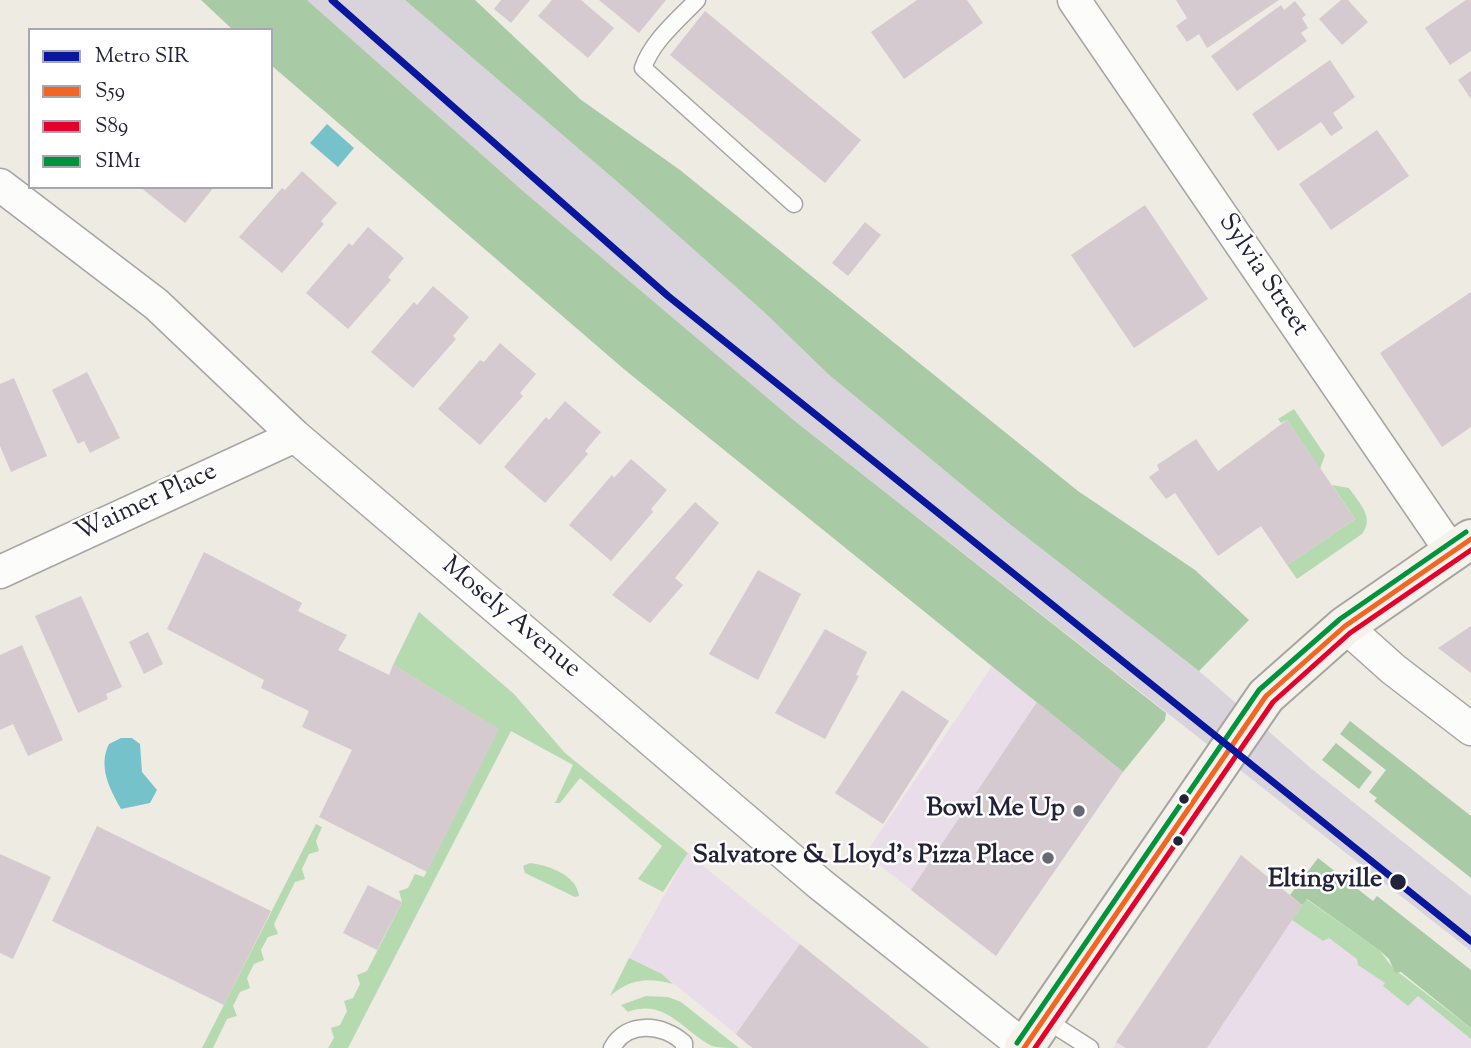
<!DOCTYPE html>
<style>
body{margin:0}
#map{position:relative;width:1471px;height:1048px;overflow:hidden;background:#eeebe2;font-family:"Sorts Mill Goudy",serif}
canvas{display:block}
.legend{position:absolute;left:28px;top:28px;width:245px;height:161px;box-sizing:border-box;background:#fff;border:2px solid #a7a7b1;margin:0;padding:9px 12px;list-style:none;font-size:21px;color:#22223b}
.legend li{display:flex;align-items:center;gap:14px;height:35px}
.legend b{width:35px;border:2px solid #a7a7b1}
</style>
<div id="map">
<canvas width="1471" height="1048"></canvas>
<ul class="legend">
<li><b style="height:9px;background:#08179c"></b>Metro SIR</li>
<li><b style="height:9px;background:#f26522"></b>S59</li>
<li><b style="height:9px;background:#e4002b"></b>S89</li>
<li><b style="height:9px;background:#00933c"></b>SIM1</li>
</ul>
</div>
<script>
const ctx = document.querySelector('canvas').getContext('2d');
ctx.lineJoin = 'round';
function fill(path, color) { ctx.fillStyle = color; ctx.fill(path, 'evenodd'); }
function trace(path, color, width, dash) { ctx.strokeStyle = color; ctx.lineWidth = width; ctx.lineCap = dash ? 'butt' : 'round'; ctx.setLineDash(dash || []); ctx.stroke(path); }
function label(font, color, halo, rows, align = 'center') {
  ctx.font = font + ' "Sorts Mill Goudy",serif'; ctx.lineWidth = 5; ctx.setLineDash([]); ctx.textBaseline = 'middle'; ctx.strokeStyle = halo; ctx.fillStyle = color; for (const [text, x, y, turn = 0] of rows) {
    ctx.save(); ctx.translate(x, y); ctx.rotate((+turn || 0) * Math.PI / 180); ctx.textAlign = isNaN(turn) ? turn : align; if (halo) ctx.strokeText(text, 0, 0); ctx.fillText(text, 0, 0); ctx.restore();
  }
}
const built = new Path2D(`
 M 992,666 L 1123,772 L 996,956 L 865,854 Z
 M 688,853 L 724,883 L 929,1048 L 753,1048 L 662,974 L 629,958 Z
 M 1302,905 L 1471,1028 L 1471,1048 L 1113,1048 L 1116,1042 Z`);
const industrial = new Path2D(`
 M 307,0 L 405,0 L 621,185 L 764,312 L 828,374 L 1007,522 L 1199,671 L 1313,770 L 1471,896 L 1471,951 L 796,422 L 523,191 Z`);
const green = new Path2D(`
 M 1294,409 L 1325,455 L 1320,469 L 1287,420 L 1281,423 L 1278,419 Z
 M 1332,485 L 1349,488 C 1359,503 1375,517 1362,534 L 1297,579 L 1287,565 L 1355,519 Z
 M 419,612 L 514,694 L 565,753 L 688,853 L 663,892 L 638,879 L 662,846 L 580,778 L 560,803 L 555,803 L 573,765 L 511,731 L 348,1048 L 328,1048 L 334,1038 L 331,1028 L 340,1025 L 347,1011 L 344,1001 L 353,998 L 360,984 L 357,975 L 367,971 L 402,902 L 399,891 L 408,888 L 415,874 L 424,877 L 498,729 L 393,665 Z
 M 316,824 L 322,827 L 316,841 L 319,851 L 309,854 L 302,869 L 305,879 L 295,882 L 274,924 L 278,934 L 268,937 L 261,950 L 264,960 L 254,964 L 247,978 L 250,988 L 240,992 L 233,1006 L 237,1016 L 227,1019 L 213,1048 L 202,1048 Z
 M 530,863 C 548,865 577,875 579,896 L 575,897 L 525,873 L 523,866 Z
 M 1306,899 L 1379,950 L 1394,969 L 1471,1028 L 1471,1039 L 1418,996 L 1408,1006 L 1383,986 L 1385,983 L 1358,965 L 1357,959 L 1329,938 L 1323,941 L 1292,920 Z
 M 629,958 L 662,974 L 673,984 C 649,977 629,979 610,996 Z
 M 646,996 L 668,997 L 681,1002 L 739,1048 C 731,1048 719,1048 712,1046 C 682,1031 666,998 628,1012 L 621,1005 Z`);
const forest = new Path2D(`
 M 201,0 L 307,0 L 523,191 L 796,422 L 1166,713 L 1165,720 L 1123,772 L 625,370 L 271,65 L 271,30 L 233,30 Z
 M 405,0 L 475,0 L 580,99 L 680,170 L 1078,491 L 1195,570 L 1249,620 L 1199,671 L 1007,522 L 828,374 L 764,312 L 621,185 Z
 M 1350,721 L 1471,816 L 1471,878 L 1374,801 L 1377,798 L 1369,792 L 1386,770 L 1340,734 Z
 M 1336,743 L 1372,772 L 1359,789 L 1322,760 Z
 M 1318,858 L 1373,901 L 1377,896 L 1471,970 L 1471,1028 L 1401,972 L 1395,973 L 1389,959 L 1379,950 L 1307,899 L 1302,905 L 1290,895 Z`);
const water = new Path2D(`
 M 327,124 L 354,148 L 338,167 L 310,143 Z
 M 121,738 L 132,738 L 140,744 L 142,772 L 157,790 L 150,803 L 121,809 C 109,788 98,766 109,744 Z`);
const building = new Path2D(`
 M 501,0 L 530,0 L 511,23 L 494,9 Z
 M 552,0 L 581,0 L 614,28 L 588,58 L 538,16 Z
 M 599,0 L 666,0 L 639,33 Z
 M 917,0 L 967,0 L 983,23 L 904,79 L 871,32 Z
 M 1176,0 L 1279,0 L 1207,48 L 1199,34 L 1187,42 L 1176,26 L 1187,18 Z
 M 1341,0 L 1348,0 L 1368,22 L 1342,45 L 1319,19 Z
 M 1466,0 L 1471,0 L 1471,51 L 1450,65 L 1425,28 Z
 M 1295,1 L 1306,15 L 1302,18 L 1308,28 L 1301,33 L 1307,41 L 1237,91 L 1211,56 L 1281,5 L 1284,10 Z
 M 705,11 L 861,140 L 825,183 L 670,55 Z
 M 1330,60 L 1355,97 L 1333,113 L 1343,128 L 1331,136 L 1321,122 L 1278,151 L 1252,114 Z
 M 1471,71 L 1471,99 L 1458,80 Z
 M 1377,130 L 1409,176 L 1331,230 L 1299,184 Z
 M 302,171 L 337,203 L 321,221 L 324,224 L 282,273 L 239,237 L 282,188 L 285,190 Z
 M 140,187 L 214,187 L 185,223 Z
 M 1145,205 L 1208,299 L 1134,348 L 1071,255 Z
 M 865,222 L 881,235 L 848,276 L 832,263 Z
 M 368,227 L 404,258 L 388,277 L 391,280 L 348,329 L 306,293 L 349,243 L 352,246 Z
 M 433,286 L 469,317 L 453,336 L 456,339 L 413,388 L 371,352 L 414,302 L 417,305 Z
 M 1471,292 L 1471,427 L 1442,447 L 1380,353 Z
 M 500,343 L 536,374 L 520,393 L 523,396 L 480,445 L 438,409 L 480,360 L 484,362 Z
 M 87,372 L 120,438 L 90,453 L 84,441 L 78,444 L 52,390 Z
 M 14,378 L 47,456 L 11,472 L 0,446 L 0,384 Z
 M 565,401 L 601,432 L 585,451 L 588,454 L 545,503 L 504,467 L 546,417 L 549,420 Z
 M 1287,420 L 1355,519 L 1287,565 L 1261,526 L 1218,556 L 1175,493 L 1166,499 L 1149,477 L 1159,470 L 1157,465 L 1196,439 L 1218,471 Z
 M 631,459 L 667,490 L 651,509 L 653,512 L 611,561 L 569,525 L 612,475 L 614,478 Z
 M 695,502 L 719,523 L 675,578 L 683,585 L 650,623 L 612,595 Z
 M 204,552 L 302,603 L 298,611 L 347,635 L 338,650 L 389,675 L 393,665 L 499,729 L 427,872 L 319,817 L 352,750 L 302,727 L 309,711 L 261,688 L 264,680 L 167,629 Z
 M 758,570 L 801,594 L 758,680 L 709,654 Z
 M 81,596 L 122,687 L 106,694 L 108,699 L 78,713 L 35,616 Z
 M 1471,626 L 1471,673 L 1438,648 Z
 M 825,629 L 867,652 L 856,675 L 859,676 L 825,739 L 775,713 Z
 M 148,632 L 163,664 L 144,674 L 129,642 Z
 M 22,645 L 63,740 L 28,756 L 13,724 L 0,730 L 0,655 Z
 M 902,690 L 949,721 L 883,824 L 835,793 Z
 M 1037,702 L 1123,772 L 996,956 L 911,890 Z
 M 97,826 L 271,911 L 224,1005 L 52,921 Z
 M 0,854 L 51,877 L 13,959 L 0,953 Z
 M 1241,855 L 1302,905 L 1207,1048 L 1126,1048 L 1116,1042 Z
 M 368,885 L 402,902 L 377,950 L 343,933 Z
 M 800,944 L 929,1048 L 753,1048 L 747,1044 L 736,1034 Z`);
const service = new Path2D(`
 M 697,0 C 678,20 652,41 643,68 L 794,204
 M 1043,1018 L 1090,1048
 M 612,1048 C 627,1020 663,1024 684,1043 L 684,1048`);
const minor = new Path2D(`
 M 1074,0 L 1451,551
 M 0,185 L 156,304 L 295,436 L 820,884 L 1025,1047
 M 0,572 L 295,436
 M 1345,626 L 1393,669 L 1471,729`);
const secondary = new Path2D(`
 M 1024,1048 L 1266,696 L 1345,626 L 1471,539`);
const bus1 = new Path2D(`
 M 1024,1048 L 1266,696 L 1345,626 L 1471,539`);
const bus2 = new Path2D(`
 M 1035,1048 L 1273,702 L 1350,633 L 1471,550`);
const bus3 = new Path2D(`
 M 1017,1043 L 1259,690 L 1340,619 L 1466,532`);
const metro1 = new Path2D(`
 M 332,0 L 668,296 L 1471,941`);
const markers = [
 [1184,799,6,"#22223b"],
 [1079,811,7,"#696875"],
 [1178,841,6,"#22223b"],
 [1048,858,7,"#696875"],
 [1398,882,9,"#22223b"]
];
const streetNames = [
 ["Sylvia Street",1262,276,56],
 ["Waimer Place",147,504,-25],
 ["Mosely Avenue",510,619,40]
];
const poiNames = [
 ["Bowl Me Up",1065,811],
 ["Salvatore & Lloyd's Pizza Place",1034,858]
];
const stopNames = [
 ["Eltingville",1382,882]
];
fill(built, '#eaddea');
fill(industrial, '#d9d3dc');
fill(green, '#b6daaf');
fill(forest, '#a8cba5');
fill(water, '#76c2ca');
fill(building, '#d5cacf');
trace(service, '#a7a5a3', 19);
trace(minor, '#a7a5a3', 35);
trace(secondary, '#a7a5a3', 42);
trace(service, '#fcfcfb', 16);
trace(minor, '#fcfcfb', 32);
trace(secondary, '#f5f2ec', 38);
trace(bus1, '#f26522', 5);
trace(bus2, '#e4002b', 5);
trace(bus3, '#00933c', 5);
trace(metro1, '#08179c', 7);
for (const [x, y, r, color] of markers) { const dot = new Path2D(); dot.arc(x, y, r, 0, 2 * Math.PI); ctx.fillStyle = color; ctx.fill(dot); trace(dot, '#fff', 2.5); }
label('26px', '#22223b', '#fff', streetNames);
label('bold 26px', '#22223b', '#fff', poiNames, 'right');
label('bold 26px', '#22223b', '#fff', stopNames, 'right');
</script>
